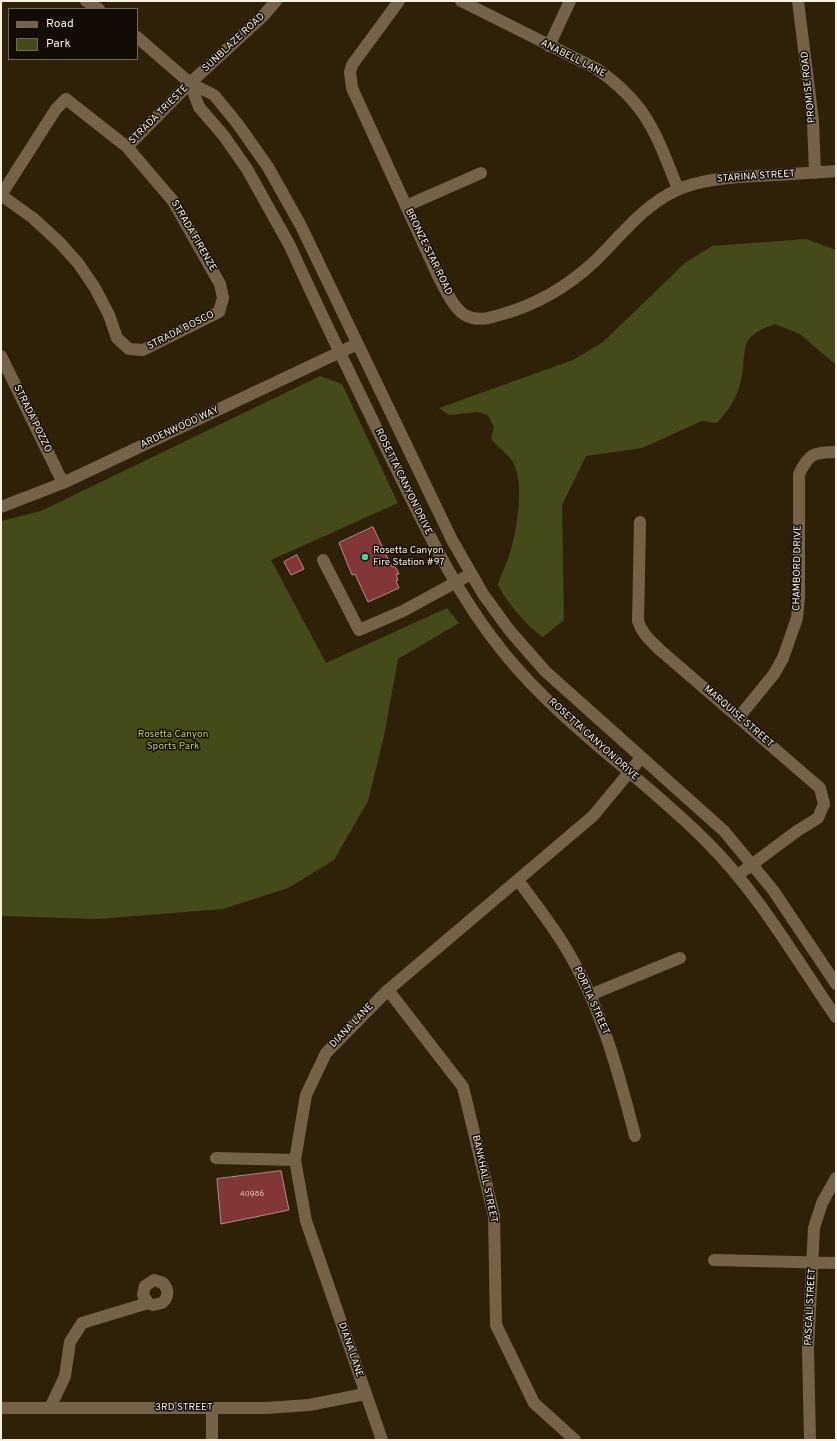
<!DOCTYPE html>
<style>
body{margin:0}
#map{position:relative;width:837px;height:1441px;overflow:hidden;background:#2f2108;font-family:Overpass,sans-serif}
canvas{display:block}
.frame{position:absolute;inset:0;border:2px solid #faf0e2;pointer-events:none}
.legend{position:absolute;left:8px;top:8px;width:130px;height:52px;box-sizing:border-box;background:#120c04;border:1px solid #6f675d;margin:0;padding:5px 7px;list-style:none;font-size:12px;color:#faf0e2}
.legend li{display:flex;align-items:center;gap:8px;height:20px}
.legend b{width:20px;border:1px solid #6f675d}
</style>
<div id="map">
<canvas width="837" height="1441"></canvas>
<div class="frame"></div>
<ul class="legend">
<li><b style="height:5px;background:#746349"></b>Road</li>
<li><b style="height:11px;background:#454a19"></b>Park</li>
</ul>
</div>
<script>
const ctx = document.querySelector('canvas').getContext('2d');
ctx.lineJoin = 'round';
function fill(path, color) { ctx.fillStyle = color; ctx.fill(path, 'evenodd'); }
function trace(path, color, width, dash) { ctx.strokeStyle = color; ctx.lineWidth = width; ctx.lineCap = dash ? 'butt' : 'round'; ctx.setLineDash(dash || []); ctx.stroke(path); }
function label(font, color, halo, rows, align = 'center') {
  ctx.font = font + ' Overpass,sans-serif'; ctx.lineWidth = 3; ctx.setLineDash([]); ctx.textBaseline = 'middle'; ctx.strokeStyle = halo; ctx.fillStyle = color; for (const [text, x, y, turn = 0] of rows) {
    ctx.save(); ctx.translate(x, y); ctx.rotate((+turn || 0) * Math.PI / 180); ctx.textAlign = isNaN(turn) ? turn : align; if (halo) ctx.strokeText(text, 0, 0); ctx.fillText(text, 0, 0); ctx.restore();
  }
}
const green = new Path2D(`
 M 806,239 L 836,250 L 836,365 L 800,334 L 775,324 C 733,339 750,350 740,384 C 736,400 728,410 717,423 L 702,421 L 642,448 L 586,456 L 562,505 L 564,620 L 543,637 C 527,627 506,601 498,585 C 501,573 507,564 510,553 C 517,529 526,480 511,459 C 505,452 497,446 491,439 L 494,427 L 488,415 L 477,412 L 449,415 L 439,408 L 573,360 L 603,342 L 685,263 L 712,246 Z
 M 320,376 L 342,384 L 398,503 L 271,560 L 326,663 L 447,608 L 459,623 L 398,659 L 384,736 L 368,801 L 334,860 L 288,888 L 223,909 L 98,919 L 1,916 L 1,521 L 41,511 Z`);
const building = new Path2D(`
 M 373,527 L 392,567 L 395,566 L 399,574 L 396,575 L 398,580 L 396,581 L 399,588 L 368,602 L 355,574 L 352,575 L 339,543 Z
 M 297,555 L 304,569 L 291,575 L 284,562 Z
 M 281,1171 L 289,1210 L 221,1224 L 217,1179 Z`);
const minor = new Path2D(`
 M 86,1 L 99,9
 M 399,1 L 352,65 L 350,72 L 352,88 L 439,278 C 446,290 453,308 465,315 C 477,322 490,318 503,314 C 538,304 567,287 594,262 C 621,236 642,206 677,190 C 701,179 729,178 755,176 C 782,175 809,173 836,171
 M 461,1 L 597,69 C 648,105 656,134 678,189
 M 798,1 L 813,121 L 815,173
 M 137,37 L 190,83 L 214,95 L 237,123 L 268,167 L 301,226 L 452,540 L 483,594 L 510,631 L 545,671 L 724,831 L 773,890 L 836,984
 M 549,46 L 570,1
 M 190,83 L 199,107 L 224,136 L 247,169 L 290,246 C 322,317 357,388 391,458 C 425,527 456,594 504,653 C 563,726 643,777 708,843 C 759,894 795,958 836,1017
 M 127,147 L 190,83 L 263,16 L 276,1
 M 1,195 L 56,109 L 66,99 L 127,147 L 173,201 L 220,284 L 223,298 L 219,312 L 143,350 L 129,349 L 117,338 L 109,315 L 95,288 L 78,263 L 59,242 L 33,218 L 1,195
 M 406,206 L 481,173
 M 1,356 L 63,483
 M 1,507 L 63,483 L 357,344
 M 640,522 L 638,621 C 642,634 651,641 660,650 L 820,788 L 824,804 L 818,818 L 797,831 L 738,875
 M 323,560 L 359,630 L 403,611 L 471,574
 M 739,717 L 774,674 L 783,658 L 797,618 L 799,598 L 799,474 C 809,454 813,452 836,452
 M 518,880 C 533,901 550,922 564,945 C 600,1003 618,1070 635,1136
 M 388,990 L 463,1087 L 494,1216 L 496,1325 L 534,1403 L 575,1440
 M 590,995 L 680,958
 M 216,1158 L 295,1160
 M 714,1260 L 836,1263
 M 1,1408 L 266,1408 L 309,1405 L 365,1394
 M 50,1408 L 65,1376 L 70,1342 L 82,1323 L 148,1303 L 153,1305 L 162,1303 C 169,1297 169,1290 163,1283 L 154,1280 L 145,1286 L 143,1295 L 148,1303
 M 212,1408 L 212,1440
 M 382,1440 L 306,1221 L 295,1160 L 306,1095 L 326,1053 L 388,990 L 593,816 L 641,758
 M 810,1440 L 808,1349 L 814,1228 L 822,1203 L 836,1178`);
const markers = [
 [365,557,4,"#43d4a0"]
];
const numberNames = [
 ["40986",252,1194]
];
const streetNames = [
 ["SUNBLAZE ROAD",234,43,-43],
 ["ANABELL LANE",573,59,27],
 ["PROMISE ROAD",809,87,-96],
 ["STRADA TRIESTE",159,115,-45],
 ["STARINA STREET",756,177,-4],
 ["STRADA FIRENZE",193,236,60],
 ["BRONZE STAR ROAD",428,252,64],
 ["STRADA BOSCO",181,331,-27],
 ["STRADA POZZO",32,419,64],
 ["ARDENWOOD WAY",180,428,-25],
 ["ROSETTA CANYON DRIVE",403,482,64],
 ["CHAMBORD DRIVE",798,568,-89],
 ["MARQUISE STREET",738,717,41],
 ["ROSETTA CANYON DRIVE",593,740,42],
 ["PORTIA STREET",591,1001,66],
 ["DIANA LANE",352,1026,-46],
 ["BANKHALL STREET",484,1179,78],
 ["PASCALI STREET",811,1307,-87],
 ["DIANA LANE",350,1350,71],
 ["3RD STREET",184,1408]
];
const poiNames = [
 ["Rosetta Canyon",373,551],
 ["Fire Station #97",373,563]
];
const parkNames = [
 ["Rosetta Canyon",173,735],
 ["Sports Park",173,747]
];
fill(green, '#454a19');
fill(building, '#833637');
trace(building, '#b28e8c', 1);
trace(minor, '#746349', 12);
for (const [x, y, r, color] of markers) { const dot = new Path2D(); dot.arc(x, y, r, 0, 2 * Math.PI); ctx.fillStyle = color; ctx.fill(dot); trace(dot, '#120c04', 1.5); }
label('8px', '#dcc2b7', null, numberNames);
label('10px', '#faf0e2', '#120c04', streetNames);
label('10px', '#faf0e2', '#120c04', poiNames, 'left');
label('10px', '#c1cc5b', '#120c04', parkNames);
</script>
